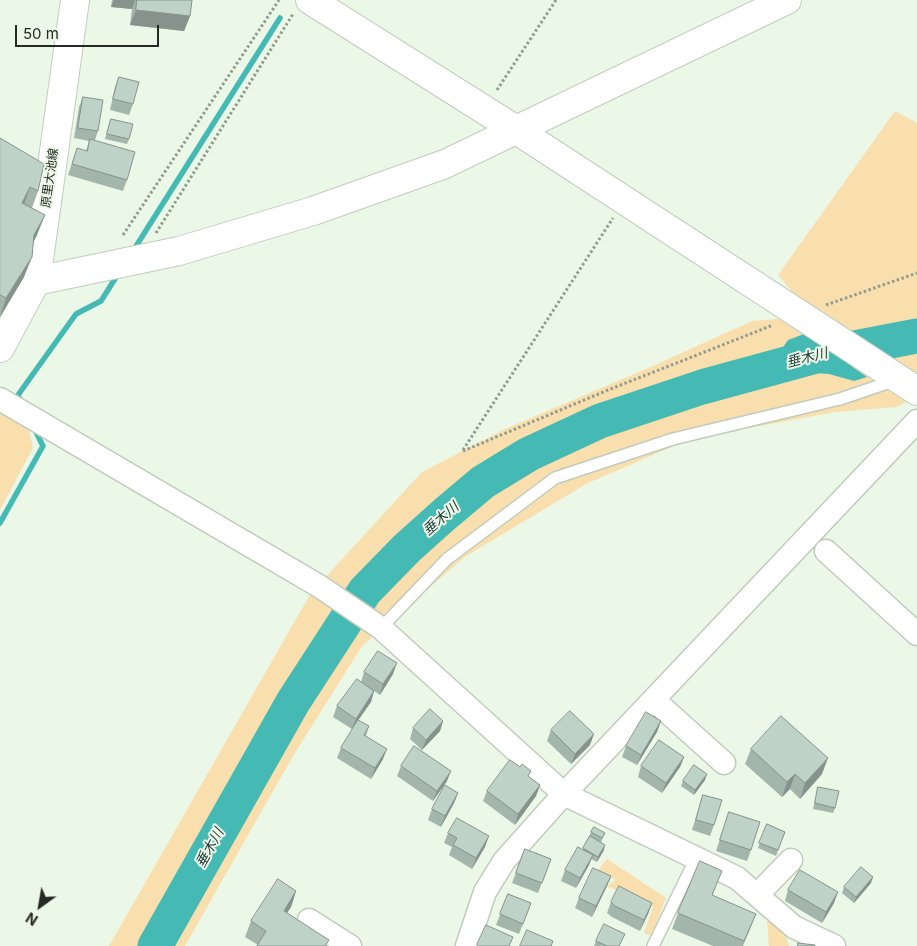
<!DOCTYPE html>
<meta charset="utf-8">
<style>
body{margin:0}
#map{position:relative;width:917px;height:946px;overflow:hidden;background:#ebf7e7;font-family:Inter,sans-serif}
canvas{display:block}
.north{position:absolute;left:15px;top:881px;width:50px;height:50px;-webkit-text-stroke:4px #ebf7e7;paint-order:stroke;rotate:212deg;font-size:14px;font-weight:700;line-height:20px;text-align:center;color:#252923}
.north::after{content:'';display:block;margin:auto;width:18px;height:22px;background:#252923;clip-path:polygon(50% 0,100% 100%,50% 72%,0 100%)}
.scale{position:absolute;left:15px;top:25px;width:144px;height:22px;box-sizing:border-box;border:2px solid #252923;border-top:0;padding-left:6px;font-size:15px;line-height:18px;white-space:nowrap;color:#252923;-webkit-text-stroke:4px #ebf7e7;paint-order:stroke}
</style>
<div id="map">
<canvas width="917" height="946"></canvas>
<div class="north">N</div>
<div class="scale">50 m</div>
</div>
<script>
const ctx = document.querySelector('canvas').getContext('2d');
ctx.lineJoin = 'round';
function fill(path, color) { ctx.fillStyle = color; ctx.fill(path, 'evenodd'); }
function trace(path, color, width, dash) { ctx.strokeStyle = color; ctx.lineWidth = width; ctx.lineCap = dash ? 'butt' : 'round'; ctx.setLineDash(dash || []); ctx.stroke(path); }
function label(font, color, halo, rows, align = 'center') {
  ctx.font = font + ' Inter,"Noto Sans JP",sans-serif'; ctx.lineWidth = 4; ctx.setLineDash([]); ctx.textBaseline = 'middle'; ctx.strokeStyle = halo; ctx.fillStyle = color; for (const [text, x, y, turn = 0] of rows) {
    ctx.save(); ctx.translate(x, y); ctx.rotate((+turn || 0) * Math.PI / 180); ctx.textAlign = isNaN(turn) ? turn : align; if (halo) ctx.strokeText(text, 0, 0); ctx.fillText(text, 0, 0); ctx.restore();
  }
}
const green = new Path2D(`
 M 895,111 L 917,123 L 917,396 L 897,407 L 835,412 L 690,439 L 588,483 L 466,556 L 362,646 L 293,756 L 185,946 L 109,946 L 311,593 L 422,472 L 505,429 L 653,366 L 752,321 L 821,315 L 806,308 L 778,275 Z
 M 0,413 L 29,429 L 33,448 L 0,510 Z
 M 607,859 L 666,898 L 651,936 L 644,933 L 653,907 L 607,886 L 615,880 L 598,870 Z
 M 767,921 L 783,928 L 789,946 L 769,946 Z`);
const water = new Path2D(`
 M 804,334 L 867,377 L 854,381 L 829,374 L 802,372 L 733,388 L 731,378 L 769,368 L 788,340 Z`);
const stream = new Path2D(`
 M 133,251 L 280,18
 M 21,402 L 18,395 L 76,314 L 101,301 L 118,274
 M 0,523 L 43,446 L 34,428`);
const river = new Path2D(`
 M 155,946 L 293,702 L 365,591 L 407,548 L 445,514 L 483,482 L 529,454 L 600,421 L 702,387 L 823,354 L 917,336`);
const path = new Path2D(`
 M 497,90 L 556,0
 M 156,233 L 293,14
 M 123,235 L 279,0
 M 826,305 L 917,273
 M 463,450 L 613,218
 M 463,451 L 608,390 L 773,325`);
const service = new Path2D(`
 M 381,628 L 447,559 L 555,478 L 673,439 L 840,399 L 893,381
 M 653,946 L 696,858`);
const minor = new Path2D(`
 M 0,399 L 319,586 L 381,628 L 564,794 L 737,878 L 794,927 L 834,946
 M 826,551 L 917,634
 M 654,700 L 724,763
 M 757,895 L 791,860
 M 309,920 L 350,946
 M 467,946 L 485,892 L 504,861 L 564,794 L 917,421`);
const tertiary = new Path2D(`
 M 310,0 L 518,131 L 917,391
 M 36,281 L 179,251 L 313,211 L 445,164 L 787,0`);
const secondary = new Path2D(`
 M 0,348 L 36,281 L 75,0`);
const wall = new Path2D(`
 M 112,0 L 192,0 L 190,16 L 184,31 L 130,25 L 132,9 L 111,7 Z
 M 119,77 L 133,104 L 129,115 L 110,110 L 115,87 Z
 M 83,97 L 98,131 L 95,140 L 127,180 L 123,191 L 68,175 L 77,148 L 86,151 L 89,141 L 74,138 L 79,107 Z
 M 111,119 L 129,139 L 127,144 L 105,139 Z
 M 0,138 L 38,191 L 32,208 L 37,235 L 33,243 L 24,277 L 0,317 Z
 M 364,672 L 393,674 L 380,695 L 374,691 L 371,702 L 352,729 L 333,717 L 337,706 L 361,682 Z
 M 443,721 L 440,731 L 422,750 L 410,739 L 413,728 Z
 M 661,721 L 657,732 L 637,765 L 622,757 L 626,746 Z
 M 369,726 L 366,736 L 383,759 L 371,779 L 337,758 L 341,748 Z
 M 551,730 L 590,745 L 571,764 L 547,741 Z
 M 751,749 L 822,774 L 800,799 L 790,789 L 782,797 L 745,764 Z
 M 684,757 L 680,767 L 662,793 L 638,777 L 641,766 Z
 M 401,766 L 447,781 L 433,801 L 397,776 Z
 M 529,777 L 540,785 L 536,796 L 515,825 L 483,801 L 487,791 Z
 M 705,780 L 694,795 L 681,786 L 683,781 Z
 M 818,787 L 835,808 L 833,813 L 813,809 Z
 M 458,793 L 454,803 L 441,827 L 428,820 L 432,809 Z
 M 703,795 L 714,825 L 710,836 L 692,830 Z
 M 729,812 L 751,850 L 747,861 L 716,851 Z
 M 767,824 L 785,832 L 776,856 L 758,848 Z
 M 591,832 L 605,833 L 601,842 L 604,850 L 597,862 L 591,859 L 589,865 L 576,888 L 561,881 L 565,870 L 583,849 Z
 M 448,833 L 485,847 L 472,869 L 449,855 L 452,847 L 444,843 Z
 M 525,849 L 551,859 L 538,893 L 512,883 Z
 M 611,876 L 607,886 L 592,917 L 575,908 L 579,898 Z
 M 871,883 L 854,903 L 842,893 L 844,887 Z
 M 716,886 L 712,896 L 750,929 L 743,946 L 713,946 L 672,929 L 678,913 Z
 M 788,890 L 834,903 L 822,923 L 785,901 Z
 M 296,891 L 291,907 L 287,913 L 258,945 L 245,937 L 251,921 Z
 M 508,894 L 531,903 L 519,934 L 496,925 Z
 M 611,902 L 652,903 L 648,914 L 640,931 L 612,917 L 607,913 Z
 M 596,941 L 620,946 L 594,946 Z`);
const shadedWall = new Path2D(`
 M 114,0 L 135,0 L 132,9 L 111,7 Z
 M 136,10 L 190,16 L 184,31 L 130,25 Z
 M 30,187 L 23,207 L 22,203 Z
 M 45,215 L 37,235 L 27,255 L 34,235 Z
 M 32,257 L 24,277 L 0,317 L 6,298 Z
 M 397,663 L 393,674 L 380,695 L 383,684 Z
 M 374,691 L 371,702 L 352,729 L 356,719 Z
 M 443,721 L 440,731 L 422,750 L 426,740 Z
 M 661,721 L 657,732 L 637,765 L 641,755 Z
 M 594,734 L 590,745 L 571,764 L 575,754 Z
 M 387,749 L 383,759 L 371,779 L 375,768 Z
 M 684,757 L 680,767 L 662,793 L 666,783 Z
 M 828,758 L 822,774 L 800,799 L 805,783 Z
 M 451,771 L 447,781 L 433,801 L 437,791 Z
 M 707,774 L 705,780 L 694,795 L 695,790 Z
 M 795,774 L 790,789 L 782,797 L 787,782 Z
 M 540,785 L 536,796 L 515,825 L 518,814 Z
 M 458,793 L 454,803 L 441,827 L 445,816 Z
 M 489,836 L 485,847 L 472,869 L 476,858 Z
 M 605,845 L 604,850 L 597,862 L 598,857 Z
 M 593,855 L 589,865 L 576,888 L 580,878 Z
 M 611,876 L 607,886 L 592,917 L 596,906 Z
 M 873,877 L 871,883 L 854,903 L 856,897 Z
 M 296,891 L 291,907 L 278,926 L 284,911 Z
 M 838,892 L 834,903 L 822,923 L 826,912 Z
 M 652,903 L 648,914 L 640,931 L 644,920 Z
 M 756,914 L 750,929 L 742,946 Z`);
const building = new Path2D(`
 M 137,0 L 192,0 L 190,16 L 136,10 Z
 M 119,77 L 139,82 L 133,104 L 113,99 Z
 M 83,97 L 103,100 L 98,131 L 78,128 Z
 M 111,119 L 133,124 L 129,139 L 107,134 Z
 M 0,138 L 44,164 L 38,191 L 30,187 L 22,203 L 45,215 L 34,235 L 32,257 L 6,298 L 0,295 Z
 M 90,139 L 135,152 L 127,180 L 72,164 L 77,148 L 87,151 Z
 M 378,651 L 397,663 L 383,684 L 364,672 Z
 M 357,679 L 374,691 L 356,719 L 337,706 Z
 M 430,709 L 443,721 L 426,740 L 413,728 Z
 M 570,711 L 594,734 L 575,754 L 551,730 Z
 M 646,712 L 661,721 L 641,755 L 626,746 Z
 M 781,716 L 828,758 L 805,783 L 795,774 L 787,782 L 751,749 Z
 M 358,720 L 369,726 L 364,735 L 387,749 L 375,768 L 341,748 Z
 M 659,740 L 684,757 L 666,783 L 641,766 Z
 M 414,746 L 451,771 L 437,791 L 401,766 Z
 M 510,760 L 520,767 L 522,764 L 531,771 L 528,776 L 540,785 L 518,814 L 487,791 Z
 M 694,765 L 707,774 L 695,790 L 683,781 Z
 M 445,785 L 458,793 L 445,816 L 432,809 Z
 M 818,787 L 839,791 L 835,808 L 815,803 Z
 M 703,795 L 722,800 L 714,825 L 696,820 Z
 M 729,812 L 760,822 L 751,850 L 720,840 Z
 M 457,818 L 489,836 L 476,858 L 453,845 L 457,838 L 448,833 Z
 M 767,824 L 785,832 L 778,850 L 759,843 Z
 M 594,827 L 605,833 L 602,838 L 591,832 Z
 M 590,836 L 605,845 L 598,857 L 583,848 Z
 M 578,847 L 593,855 L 580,878 L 565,870 Z
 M 525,849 L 551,859 L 542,883 L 516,873 Z
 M 700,861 L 722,871 L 712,895 L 756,914 L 744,941 L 678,913 Z
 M 861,867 L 873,877 L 856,897 L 844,887 Z
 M 593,868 L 611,876 L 596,906 L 579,898 Z
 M 800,870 L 838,892 L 826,912 L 788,890 Z
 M 278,879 L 296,891 L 284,911 L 329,940 L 325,946 L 257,946 L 266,931 L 251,921 Z
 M 619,886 L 652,903 L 644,920 L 615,906 L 611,902 Z
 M 508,894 L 531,903 L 523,924 L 500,914 Z
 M 604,924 L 625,934 L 619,946 L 607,946 L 596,941 Z
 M 486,925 L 513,937 L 509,946 L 479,946 L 477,945 Z
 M 527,930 L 553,941 L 551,946 L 520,946 Z
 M 798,943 L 815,945 L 815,946 L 798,946 Z`);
const streetNames = [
 ["原里大池線",50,178,-82]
];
const waterNames = [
 ["垂木川",807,358,-14],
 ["垂木川",441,519,-41],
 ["垂木川",210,848,-61]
];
fill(green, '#f8dfad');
fill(water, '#45bab4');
trace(stream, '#45bab4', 5.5);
trace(river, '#45bab4', 35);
trace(service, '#c0ccbc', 14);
trace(minor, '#c0ccbc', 25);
trace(tertiary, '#c0ccbc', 30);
trace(secondary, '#c0ccbc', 30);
trace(path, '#929b8f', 3, [2.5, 2.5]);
trace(service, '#fff', 11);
trace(minor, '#fff', 22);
trace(tertiary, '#fff', 28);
trace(secondary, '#fff', 28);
fill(wall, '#a4b5ac');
fill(shadedWall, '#86938c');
fill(building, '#bfd2c8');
trace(building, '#86938c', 1);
label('12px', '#252923', '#ebf7e7', streetNames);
label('italic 14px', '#243d3c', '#ebf7e7', waterNames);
</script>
